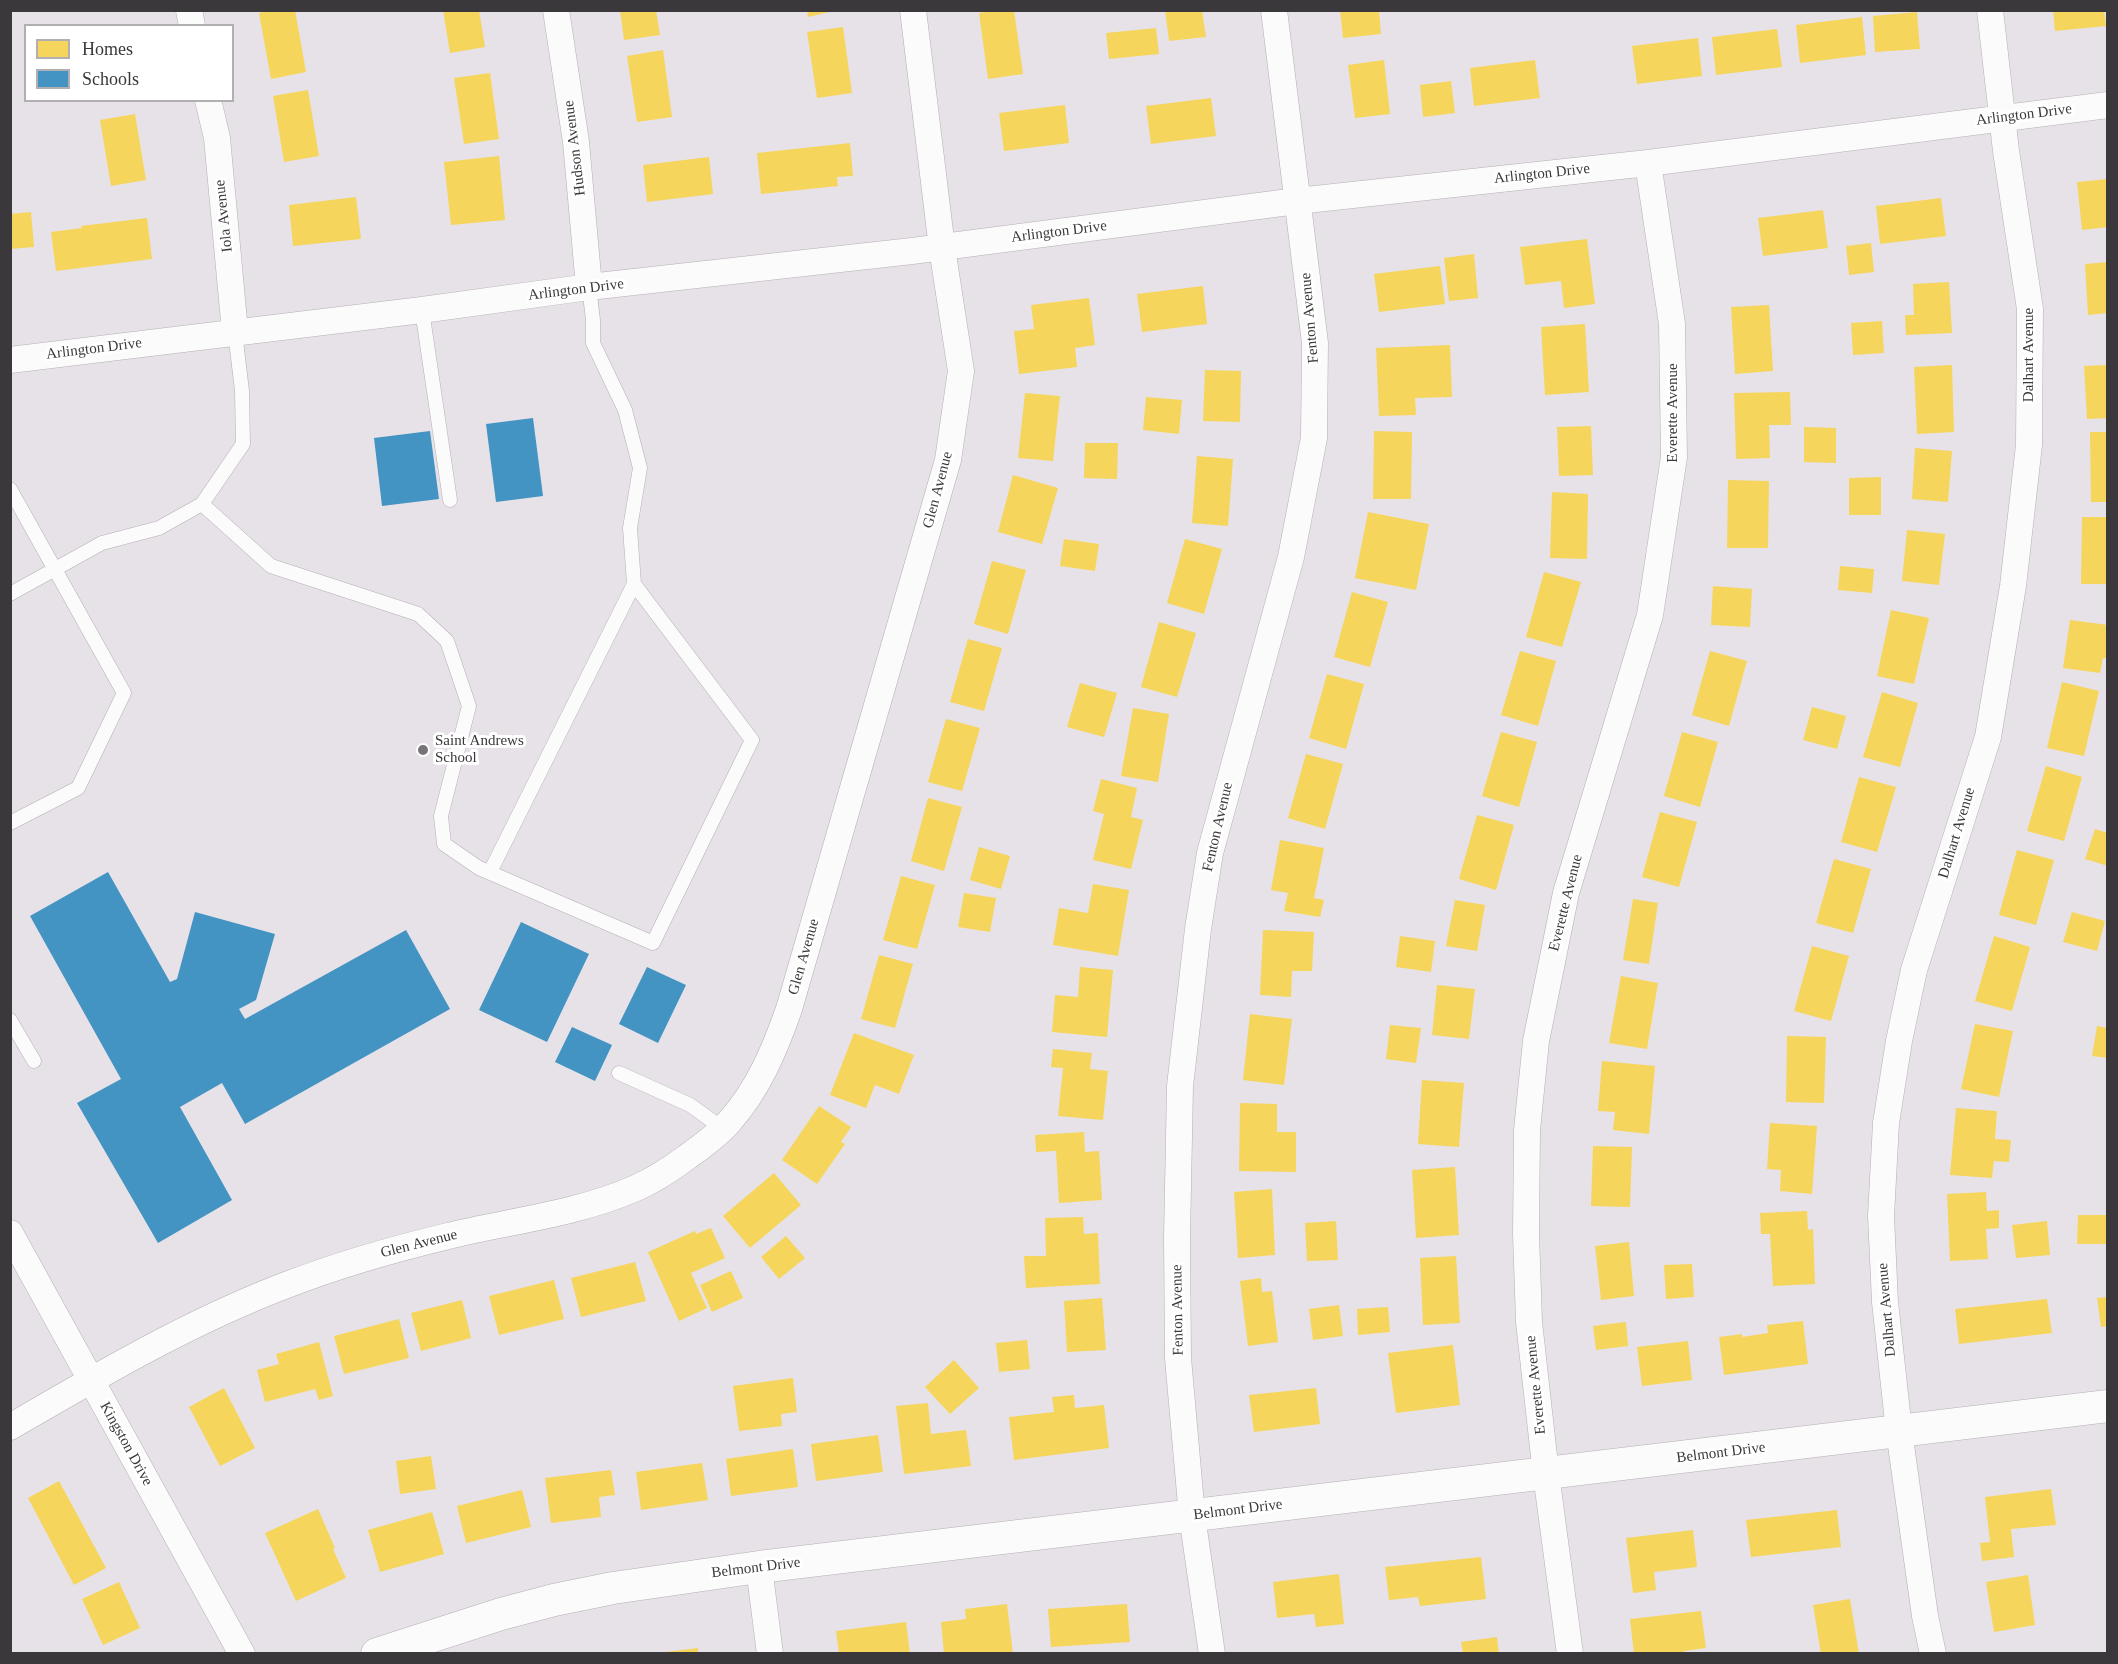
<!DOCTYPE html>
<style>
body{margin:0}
#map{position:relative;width:2118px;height:1664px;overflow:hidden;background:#e7e2e7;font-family:Georgia,serif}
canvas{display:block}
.frame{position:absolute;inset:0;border:12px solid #3b383b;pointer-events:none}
.legend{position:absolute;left:24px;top:24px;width:210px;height:78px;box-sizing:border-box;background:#fff;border:2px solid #b1afb1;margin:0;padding:8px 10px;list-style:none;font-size:18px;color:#3b383b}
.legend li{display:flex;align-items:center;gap:12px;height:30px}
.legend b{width:30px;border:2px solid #b1afb1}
</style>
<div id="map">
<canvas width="2118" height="1664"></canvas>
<div class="frame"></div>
<ul class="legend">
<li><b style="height:16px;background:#f6d55c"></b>Homes</li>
<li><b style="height:16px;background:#4393c3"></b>Schools</li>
</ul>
</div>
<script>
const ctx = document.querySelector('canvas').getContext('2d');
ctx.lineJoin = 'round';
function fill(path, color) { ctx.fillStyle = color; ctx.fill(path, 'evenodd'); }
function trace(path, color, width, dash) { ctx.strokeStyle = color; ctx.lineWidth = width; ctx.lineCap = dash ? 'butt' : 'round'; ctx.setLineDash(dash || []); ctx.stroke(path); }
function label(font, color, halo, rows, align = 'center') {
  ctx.font = font + ' Georgia,serif'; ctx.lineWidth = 6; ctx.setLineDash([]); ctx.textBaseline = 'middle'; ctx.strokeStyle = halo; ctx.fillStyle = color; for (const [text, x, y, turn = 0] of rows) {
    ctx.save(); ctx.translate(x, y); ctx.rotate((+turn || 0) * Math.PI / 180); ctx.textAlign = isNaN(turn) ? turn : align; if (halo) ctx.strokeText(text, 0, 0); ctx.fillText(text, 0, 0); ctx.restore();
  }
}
const homes = new Path2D(`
 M 274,10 L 295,10 L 306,72 L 271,79 L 259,13 Z
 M 443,10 L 479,10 L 485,47 L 450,53 Z
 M 620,10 L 656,10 L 660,35 L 624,40 Z
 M 807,10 L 834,10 L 834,11 L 808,17 Z
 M 999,10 L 1014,10 L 1023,74 L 988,79 L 979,13 Z
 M 1165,10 L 1202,10 L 1206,37 L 1169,41 Z
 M 1340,10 L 1379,10 L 1381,34 L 1343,38 Z
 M 2053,10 L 2104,10 L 2106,26 L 2055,31 Z
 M 1917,12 L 1920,49 L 1875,52 L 1873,16 Z
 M 1862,17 L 1866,55 L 1800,63 L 1796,25 Z
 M 843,27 L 852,93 L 817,98 L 807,32 Z
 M 1156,28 L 1159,54 L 1109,59 L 1106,33 Z
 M 1777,29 L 1782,67 L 1716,75 L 1712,37 Z
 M 1698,38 L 1702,76 L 1637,84 L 1632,46 Z
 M 663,50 L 672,117 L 637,122 L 627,56 Z
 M 1384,60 L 1390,114 L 1355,118 L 1348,65 Z
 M 1535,60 L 1540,98 L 1474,106 L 1470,68 Z
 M 490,73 L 499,139 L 464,144 L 454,78 Z
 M 1451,81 L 1455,113 L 1423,117 L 1420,85 Z
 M 308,90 L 319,156 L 284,162 L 273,96 Z
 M 1211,98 L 1216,136 L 1151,144 L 1146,106 Z
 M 1065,105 L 1069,143 L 1004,151 L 999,113 Z
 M 135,114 L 146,180 L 111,186 L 100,120 Z
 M 850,143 L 853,176 L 837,177 L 838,186 L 761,194 L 757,153 Z
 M 499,156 L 505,220 L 451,225 L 444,162 Z
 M 709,157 L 713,194 L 647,202 L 643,165 Z
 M 2108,179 L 2108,227 L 2082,230 L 2077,182 Z
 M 356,197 L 361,239 L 293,246 L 289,205 Z
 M 1941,198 L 1946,236 L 1880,244 L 1876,206 Z
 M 1823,210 L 1828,248 L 1763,256 L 1758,218 Z
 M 31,212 L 34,247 L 10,249 L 10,214 Z
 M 147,218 L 152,259 L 56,271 L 51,232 L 82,228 L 81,226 Z
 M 1587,239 L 1595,304 L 1564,308 L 1561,281 L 1525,285 L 1520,247 Z
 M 1871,243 L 1874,272 L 1849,275 L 1846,246 Z
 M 1474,254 L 1478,298 L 1449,301 L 1444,258 Z
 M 2108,262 L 2108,313 L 2088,315 L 2085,264 Z
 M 1440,266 L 1445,304 L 1379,312 L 1374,274 Z
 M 1949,282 L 1952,333 L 1906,335 L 1905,315 L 1914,315 L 1913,284 Z
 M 1203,286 L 1207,324 L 1142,332 L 1137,294 Z
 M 1089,298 L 1095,345 L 1075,348 L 1077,367 L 1019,374 L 1014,331 L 1034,329 L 1031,305 Z
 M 1769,305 L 1773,371 L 1735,374 L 1731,307 Z
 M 1882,321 L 1884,353 L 1853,355 L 1851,323 Z
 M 1585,324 L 1589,392 L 1545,395 L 1541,327 Z
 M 1450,345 L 1452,397 L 1415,398 L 1416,415 L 1379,416 L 1376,348 Z
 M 1952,365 L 1954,432 L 1917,434 L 1914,367 Z
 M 2108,365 L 2108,418 L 2087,419 L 2084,366 Z
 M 1205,370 L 1241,371 L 1240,422 L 1203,421 Z
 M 1790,392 L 1791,425 L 1769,425 L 1770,458 L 1736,459 L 1734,393 Z
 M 1025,393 L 1060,396 L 1053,461 L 1018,458 Z
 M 1146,397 L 1182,400 L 1179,434 L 1143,430 Z
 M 1591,426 L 1593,475 L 1559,476 L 1557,427 Z
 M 1804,427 L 1836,428 L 1836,463 L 1804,462 Z
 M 1374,431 L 1412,432 L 1411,499 L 1373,499 Z
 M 2090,432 L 2108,432 L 2108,502 L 2091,502 Z
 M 1085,443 L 1118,443 L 1117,479 L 1084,478 Z
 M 1915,448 L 1952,451 L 1948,502 L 1912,499 Z
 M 1197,456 L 1233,459 L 1228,526 L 1192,523 Z
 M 1013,475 L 1058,488 L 1042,544 L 998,532 Z
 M 1881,477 L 1881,515 L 1849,515 L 1849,478 Z
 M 1728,480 L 1769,481 L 1768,548 L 1727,548 Z
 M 1552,492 L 1588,494 L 1587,559 L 1550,558 Z
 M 1368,512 L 1429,524 L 1416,590 L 1355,578 Z
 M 2082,517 L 2108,517 L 2108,584 L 2081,584 Z
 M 1907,530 L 1945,534 L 1939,585 L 1902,581 Z
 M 1064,539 L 1099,544 L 1095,571 L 1060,566 Z
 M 1185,539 L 1222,549 L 1204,614 L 1167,603 Z
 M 992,561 L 1026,570 L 1008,634 L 974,624 Z
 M 1840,566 L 1874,569 L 1872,593 L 1838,590 Z
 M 1544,572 L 1581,582 L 1562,647 L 1526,637 Z
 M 1713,586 L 1752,589 L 1750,627 L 1711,625 Z
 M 1352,592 L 1388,602 L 1370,667 L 1334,657 Z
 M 1891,610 L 1929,618 L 1914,684 L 1877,676 Z
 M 2070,620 L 2108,625 L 2108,658 L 2103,658 L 2100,673 L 2063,668 Z
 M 1159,622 L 1196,633 L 1177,697 L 1141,687 Z
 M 968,639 L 1002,648 L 984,711 L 950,702 Z
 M 1520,651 L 1556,661 L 1538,726 L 1501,715 Z
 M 1710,651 L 1747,661 L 1729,726 L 1692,715 Z
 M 1327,674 L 1364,684 L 1346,749 L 1309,738 Z
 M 2062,682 L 2099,691 L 2084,756 L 2047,748 Z
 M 1080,683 L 1117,693 L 1104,737 L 1067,727 Z
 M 1882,692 L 1918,703 L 1900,767 L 1863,757 Z
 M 1812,707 L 1846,716 L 1837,749 L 1803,740 Z
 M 1133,708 L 1169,714 L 1158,782 L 1121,776 Z
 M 946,719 L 980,728 L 962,791 L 928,782 Z
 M 1501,732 L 1537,742 L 1519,807 L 1482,796 Z
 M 1682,732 L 1718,742 L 1700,807 L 1664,796 Z
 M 1306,754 L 1343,764 L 1325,829 L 1288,818 Z
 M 2046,766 L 2082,777 L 2064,841 L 2027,831 Z
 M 1859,777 L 1896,787 L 1877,852 L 1841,842 Z
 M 1101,779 L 1137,788 L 1131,817 L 1143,820 L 1131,869 L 1093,860 L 1104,814 L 1093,811 Z
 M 928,798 L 962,807 L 944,871 L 911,861 Z
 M 1660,812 L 1697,822 L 1679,887 L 1642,877 Z
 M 1477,815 L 1514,825 L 1496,890 L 1459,879 Z
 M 2095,829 L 2108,833 L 2108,866 L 2085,859 Z
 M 1280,840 L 1324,848 L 1314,898 L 1324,900 L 1320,917 L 1284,911 L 1288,893 L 1271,890 Z
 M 979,847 L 1010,856 L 1001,889 L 970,880 Z
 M 2017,850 L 2054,860 L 2036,925 L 1999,915 Z
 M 1834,859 L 1871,869 L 1853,933 L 1816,923 Z
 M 901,876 L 935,885 L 917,949 L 883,940 Z
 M 1093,884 L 1129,890 L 1118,956 L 1053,945 L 1059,908 L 1088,913 Z
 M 964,893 L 996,898 L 990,932 L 958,927 Z
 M 1633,899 L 1658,903 L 1649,964 L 1623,960 Z
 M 1455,900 L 1485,905 L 1477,951 L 1446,946 Z
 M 2072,912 L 2105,921 L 2097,951 L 2063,942 Z
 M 1263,930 L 1314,932 L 1312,971 L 1292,971 L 1291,997 L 1260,995 Z
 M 1400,936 L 1435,941 L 1431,972 L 1396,967 Z
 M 1994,936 L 2030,947 L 2012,1011 L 1975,1001 Z
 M 1812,946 L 1849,956 L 1831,1021 L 1794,1011 Z
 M 879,955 L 913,964 L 895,1028 L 861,1019 Z
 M 1080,967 L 1113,970 L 1107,1037 L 1052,1032 L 1055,995 L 1078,997 Z
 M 1621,976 L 1658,983 L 1647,1049 L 1609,1043 Z
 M 1437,985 L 1475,989 L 1469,1039 L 1432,1035 Z
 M 1250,1014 L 1292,1019 L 1284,1085 L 1243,1080 Z
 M 1975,1024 L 2013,1031 L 1999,1097 L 1961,1089 Z
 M 1390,1025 L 1421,1028 L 1416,1063 L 1386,1059 Z
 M 2097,1026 L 2108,1028 L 2108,1058 L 2092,1056 Z
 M 854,1033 L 914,1055 L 899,1094 L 875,1085 L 866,1108 L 830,1095 Z
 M 1787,1036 L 1826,1037 L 1824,1103 L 1786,1102 Z
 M 1053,1049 L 1092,1053 L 1090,1069 L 1108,1071 L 1103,1120 L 1058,1116 L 1063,1068 L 1051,1067 Z
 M 1602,1061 L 1655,1066 L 1649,1134 L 1613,1130 L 1615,1112 L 1598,1111 Z
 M 1422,1080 L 1464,1083 L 1459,1147 L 1418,1144 Z
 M 1240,1103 L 1277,1104 L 1277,1132 L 1296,1132 L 1296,1172 L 1239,1171 Z
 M 819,1106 L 851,1127 L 841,1142 L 845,1144 L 817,1184 L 782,1160 Z
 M 1956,1108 L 1997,1111 L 1995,1139 L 2011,1140 L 2009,1162 L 1994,1161 L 1992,1178 L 1950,1175 Z
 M 1770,1123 L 1817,1126 L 1812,1194 L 1780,1191 L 1781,1170 L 1767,1169 Z
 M 1084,1132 L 1085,1152 L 1099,1151 L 1102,1200 L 1059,1203 L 1056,1151 L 1036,1152 L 1035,1135 Z
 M 1593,1146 L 1632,1147 L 1630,1207 L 1591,1206 Z
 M 1455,1167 L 1459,1235 L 1416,1238 L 1412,1170 Z
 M 774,1173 L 801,1205 L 750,1248 L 723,1216 Z
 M 1272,1189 L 1275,1255 L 1238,1258 L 1234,1192 Z
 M 1986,1192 L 1987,1211 L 1999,1210 L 1999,1228 L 1986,1229 L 1988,1259 L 1950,1261 L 1947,1194 Z
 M 1807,1211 L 1808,1230 L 1813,1229 L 1815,1284 L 1773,1286 L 1770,1234 L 1761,1234 L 1760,1213 Z
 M 2078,1215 L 2108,1215 L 2108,1244 L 2077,1244 Z
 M 1083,1217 L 1084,1234 L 1098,1233 L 1100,1284 L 1026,1288 L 1024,1256 L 1046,1256 L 1045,1218 Z
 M 1336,1221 L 1338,1260 L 1307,1261 L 1305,1223 Z
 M 2047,1221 L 2050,1255 L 2016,1258 L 2012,1225 Z
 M 711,1228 L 725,1258 L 691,1273 L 707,1308 L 679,1321 L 648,1252 L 695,1231 L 696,1234 Z
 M 786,1236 L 805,1258 L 779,1279 L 761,1257 Z
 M 1629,1242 L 1634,1296 L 1601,1300 L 1595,1246 Z
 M 1456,1256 L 1460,1323 L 1423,1325 L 1420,1258 Z
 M 635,1262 L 646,1301 L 581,1317 L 571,1278 Z
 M 1692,1264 L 1694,1297 L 1666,1299 L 1664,1265 Z
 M 731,1271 L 743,1298 L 712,1312 L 700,1285 Z
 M 1261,1278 L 1262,1292 L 1272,1291 L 1278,1342 L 1248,1346 L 1240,1281 Z
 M 554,1280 L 564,1319 L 499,1335 L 489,1296 Z
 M 2108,1297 L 2108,1326 L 2101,1327 L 2097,1298 Z
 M 1102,1298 L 1106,1350 L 1067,1352 L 1064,1301 Z
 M 2047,1299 L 2052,1333 L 1959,1344 L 1955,1309 Z
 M 462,1300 L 471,1338 L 421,1351 L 411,1313 Z
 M 1339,1305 L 1343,1336 L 1313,1340 L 1309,1309 Z
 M 1388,1307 L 1390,1332 L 1358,1335 L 1357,1309 Z
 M 399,1319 L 409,1358 L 344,1374 L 334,1336 Z
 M 1803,1321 L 1808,1364 L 1724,1375 L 1719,1337 L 1742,1334 L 1742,1337 L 1768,1333 L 1767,1325 Z
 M 1626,1322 L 1628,1346 L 1596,1350 L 1593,1326 Z
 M 1027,1340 L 1030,1369 L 999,1372 L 996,1343 Z
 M 1688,1341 L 1692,1380 L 1642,1386 L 1637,1347 Z
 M 319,1342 L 333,1396 L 319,1400 L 315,1389 L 265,1402 L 257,1370 L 279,1364 L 276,1354 Z
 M 1453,1345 L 1460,1405 L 1396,1413 L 1388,1353 Z
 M 954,1360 L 979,1388 L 950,1414 L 925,1387 Z
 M 793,1378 L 797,1412 L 781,1414 L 782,1426 L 739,1431 L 733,1386 Z
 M 224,1388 L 255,1448 L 220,1466 L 189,1407 Z
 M 1316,1388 L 1320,1424 L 1254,1432 L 1249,1395 Z
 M 1074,1395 L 1075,1408 L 1104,1405 L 1109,1448 L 1014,1460 L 1009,1417 L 1054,1412 L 1052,1397 Z
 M 928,1403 L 931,1434 L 966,1430 L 971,1466 L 904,1474 L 896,1406 Z
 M 878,1435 L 883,1472 L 816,1481 L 811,1444 Z
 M 793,1449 L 798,1487 L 731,1496 L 726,1459 Z
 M 431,1456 L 436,1489 L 400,1494 L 396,1461 Z
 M 702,1463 L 708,1500 L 641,1510 L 636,1472 Z
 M 611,1470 L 615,1495 L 599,1497 L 601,1517 L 551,1523 L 545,1478 Z
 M 59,1481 L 106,1568 L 74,1585 L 28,1498 Z
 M 2051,1489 L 2056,1525 L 2011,1529 L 2014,1557 L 1982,1561 L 1980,1543 L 1990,1542 L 1985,1497 Z
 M 522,1490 L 531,1527 L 466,1543 L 457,1506 Z
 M 318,1509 L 335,1548 L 333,1549 L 346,1578 L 296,1601 L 265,1533 Z
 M 1837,1510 L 1841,1547 L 1751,1557 L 1746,1520 Z
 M 432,1512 L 444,1554 L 380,1572 L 368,1530 Z
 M 1693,1530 L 1697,1567 L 1654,1572 L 1656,1590 L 1633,1593 L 1626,1538 Z
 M 1481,1557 L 1486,1599 L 1420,1606 L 1418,1597 L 1389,1600 L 1385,1567 Z
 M 1339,1574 L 1344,1624 L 1316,1627 L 1314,1614 L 1277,1618 L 1273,1582 Z
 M 2028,1575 L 2035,1625 L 1994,1632 L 1986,1582 Z
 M 119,1582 L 140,1628 L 103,1645 L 82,1599 Z
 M 1850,1599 L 1859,1654 L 1821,1654 L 1813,1605 Z
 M 1007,1604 L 1013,1654 L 944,1654 L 941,1622 L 966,1619 L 965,1609 Z
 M 1127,1604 L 1130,1642 L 1051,1647 L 1048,1609 Z
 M 1701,1611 L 1706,1648 L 1684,1651 L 1685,1654 L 1634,1654 L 1630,1619 Z
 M 906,1622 L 910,1654 L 839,1654 L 836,1631 Z
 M 1497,1637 L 1499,1654 L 1463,1654 L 1461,1642 Z
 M 698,1648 L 698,1654 L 665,1654 L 665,1652 Z`);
const schools = new Path2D(`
 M 533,418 L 543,496 L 496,502 L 486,424 Z
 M 430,431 L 439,499 L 382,506 L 374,438 Z
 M 108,872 L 170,982 L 177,979 L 195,912 L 275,934 L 256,1000 L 239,1009 L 245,1019 L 406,930 L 450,1009 L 245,1124 L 222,1083 L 180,1107 L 232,1200 L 158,1243 L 77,1103 L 121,1079 L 30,916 Z
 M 521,922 L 589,954 L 547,1042 L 479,1010 Z
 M 647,967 L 686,985 L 658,1043 L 619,1024 Z
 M 572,1027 L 612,1045 L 595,1081 L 555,1062 Z`);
const service = new Path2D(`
 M 422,310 L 450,500
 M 10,489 L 124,693 L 78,788 L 10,823
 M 202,504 L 271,566 L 418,614 L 447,641 L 469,706 L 441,816 L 444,844 L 479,868 L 653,943 L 752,740 L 634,584 L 630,528 L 640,468 L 625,410 L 593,343 L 593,320 L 589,287
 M 10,594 L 102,543 L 159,528 L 202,504 L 243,444 L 242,391 L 235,332
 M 490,872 L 634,584
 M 10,1020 L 34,1061
 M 619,1073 L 690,1105 L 722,1128`);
const minor = new Path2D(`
 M 189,10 L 192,26
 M 556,10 L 576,142 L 589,287
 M 208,100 L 217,138 L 235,332
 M 10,360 L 422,310 L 589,287 L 912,251 L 1297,201 L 1648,163 L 2108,105
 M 10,1233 L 242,1654
 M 10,1427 C 101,1374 191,1321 289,1284 C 341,1264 394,1249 448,1236 C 510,1221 577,1214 636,1188 C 654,1180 671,1169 687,1157 C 701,1147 718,1135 729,1122 C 758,1090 775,1049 789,1009 L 948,460 L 961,371 L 942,248 L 913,10
 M 759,1567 L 770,1654
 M 1212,1654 L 1192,1516 L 1178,1358 L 1177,1238 L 1180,1086 L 1198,929 L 1210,853 L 1291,557 L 1314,438 L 1315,343 L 1274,10
 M 1570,1654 L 1546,1474 L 1529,1322 L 1526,1234 L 1527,1130 L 1536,1041 L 1566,893 L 1650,615 L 1674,457 L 1672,324 L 1648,163
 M 1933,1654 L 1925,1616 L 1899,1431 L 1885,1302 L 1881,1216 L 1886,1123 L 1899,1041 L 1914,970 L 1988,737 L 2013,586 L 2029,445 L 2030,309 L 2006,151 L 1990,10`);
const tertiary = new Path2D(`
 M 377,1654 L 501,1614 L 554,1600 L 613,1588 L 759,1567 L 2108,1406`);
const markers = [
 [423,750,6,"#777477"]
];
const streetNames = [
 ["Arlington Drive",2024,115,-7],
 ["Hudson Avenue",575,148,-97],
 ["Arlington Drive",1542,174,-6],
 ["Iola Avenue",224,216,-96],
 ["Arlington Drive",1059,232,-7],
 ["Arlington Drive",576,290,-7],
 ["Fenton Avenue",1310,318,-95],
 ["Arlington Drive",94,349,-7],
 ["Dalhart Avenue",2029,355,-90],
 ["Everette Avenue",1673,413,-90],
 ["Glen Avenue",938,490,-75],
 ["Fenton Avenue",1218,827,-77],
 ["Dalhart Avenue",1957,833,-73],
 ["Everette Avenue",1566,903,-76],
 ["Glen Avenue",804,957,-74],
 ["Glen Avenue",419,1244,-14],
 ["Fenton Avenue",1178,1310,-91],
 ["Dalhart Avenue",1887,1310,-95],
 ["Everette Avenue",1536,1385,-96],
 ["Kingston Drive",126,1444,61],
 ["Belmont Drive",1721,1453,-7],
 ["Belmont Drive",1238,1510,-7],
 ["Belmont Drive",756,1568,-7]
];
const poiNames = [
 ["Saint Andrews",435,741],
 ["School",435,758]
];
fill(homes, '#f6d55c');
fill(schools, '#4393c3');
trace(service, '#b3afb3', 15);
trace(minor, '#b3afb3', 27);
trace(tertiary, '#b3afb3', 33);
trace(service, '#fbfbfb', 14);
trace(minor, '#fbfbfb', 26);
trace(tertiary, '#fbfbfb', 32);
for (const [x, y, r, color] of markers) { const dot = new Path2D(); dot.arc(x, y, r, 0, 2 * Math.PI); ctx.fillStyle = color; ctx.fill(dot); trace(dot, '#fff', 2); }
label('15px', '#3b383b', '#fff', streetNames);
label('15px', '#3b383b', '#fff', poiNames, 'left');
</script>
